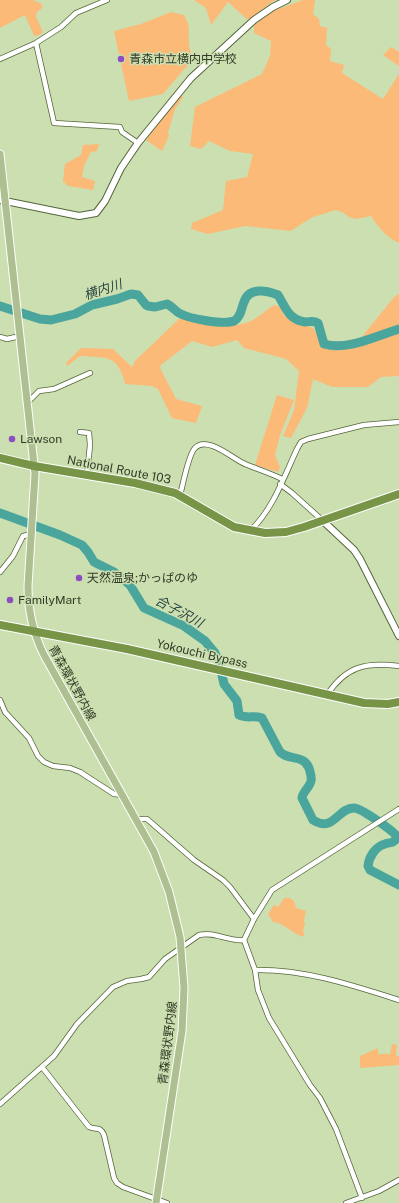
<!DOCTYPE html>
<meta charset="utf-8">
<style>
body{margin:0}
canvas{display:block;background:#ccdfb0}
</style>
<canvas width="399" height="1203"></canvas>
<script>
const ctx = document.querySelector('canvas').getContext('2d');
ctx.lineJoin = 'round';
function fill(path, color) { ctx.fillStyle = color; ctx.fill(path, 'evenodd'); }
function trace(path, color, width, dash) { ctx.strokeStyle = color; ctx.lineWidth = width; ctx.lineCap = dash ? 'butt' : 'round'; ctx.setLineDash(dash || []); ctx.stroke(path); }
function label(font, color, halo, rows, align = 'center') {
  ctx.font = font + ' "Public Sans","Noto Sans JP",sans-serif'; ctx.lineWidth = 3; ctx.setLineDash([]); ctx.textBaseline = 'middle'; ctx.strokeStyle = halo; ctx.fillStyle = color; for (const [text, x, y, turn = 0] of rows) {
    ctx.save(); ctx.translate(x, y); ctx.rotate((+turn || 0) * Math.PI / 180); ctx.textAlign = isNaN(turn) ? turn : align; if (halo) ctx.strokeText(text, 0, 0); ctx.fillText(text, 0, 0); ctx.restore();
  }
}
const green = new Path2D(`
 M 0,0 L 33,0 L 42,4 L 42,8 L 37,12 L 36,17 L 43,32 L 40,35 L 34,36 L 25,15 L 0,28 Z
 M 194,0 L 276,0 L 272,2 L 248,20 L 228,2 L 211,25 L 206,8 Z
 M 303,0 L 315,0 L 313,14 L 319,19 L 320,26 L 327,28 L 326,45 L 331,49 L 330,61 L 344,65 L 342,73 L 383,99 L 399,74 L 399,243 C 387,238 378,227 371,216 L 356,219 L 349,217 L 342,212 L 336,210 L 313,217 L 303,223 L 291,231 L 245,226 L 208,234 L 191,229 L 192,223 L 223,210 L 226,181 L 247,177 L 253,154 L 230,151 L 209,141 L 201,149 L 190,146 L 195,107 L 262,74 L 270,56 L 271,41 L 254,33 L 254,25 L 273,11 Z
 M 171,12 L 184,15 C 191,27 188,30 189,43 C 189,48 191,54 193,59 L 163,94 L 129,101 L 114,31 L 141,24 Z
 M 391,47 L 399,52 L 399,66 L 383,55 Z
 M 180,94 L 183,97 L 175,109 L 168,133 L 169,136 L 162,151 L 146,140 Z
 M 99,144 L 97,151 L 91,152 L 84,166 L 82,177 L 95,181 L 93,190 L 68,186 L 63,181 L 65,164 L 81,155 L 83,145 Z
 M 399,294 L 399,376 L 381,377 L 368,387 L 332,387 L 313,379 L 307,408 L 291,438 L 283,436 L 294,410 L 299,371 L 286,359 L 244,348 L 237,340 L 212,347 L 192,341 L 161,365 L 160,368 L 176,399 L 202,406 L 196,423 L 172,418 L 158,389 L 152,386 L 125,384 C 118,354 106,358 80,356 L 67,366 L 66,363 L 81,348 L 113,349 L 132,367 L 135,361 L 181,317 C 202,326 230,330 251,321 C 259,317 266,310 274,305 L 280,307 L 284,316 L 313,328 L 320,337 L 333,343 L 361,338 L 395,296 Z
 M 277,395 L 294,400 L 280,435 L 275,455 L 280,467 L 278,472 L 255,465 Z
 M 284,898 L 290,898 L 294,901 L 296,908 L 306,911 L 304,920 L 305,923 L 303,931 L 305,937 C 292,935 286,923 273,922 L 268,914 L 274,905 L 278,907 Z
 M 392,1044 L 397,1045 L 396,1056 L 399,1056 L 399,1065 L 360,1068 L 360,1056 L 378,1048 L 378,1054 L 390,1054 Z`);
const river = new Path2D(`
 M 0,306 L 40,319 L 51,320 L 75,314 L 92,305 L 117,299 L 131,294 L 138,295 L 146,305 L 148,306 L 155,307 L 167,304 C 172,306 175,311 179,313 C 189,319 224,325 234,321 C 241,317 241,309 244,302 C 249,287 266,290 278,295 C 286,308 288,319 305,322 C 310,322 313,320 318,323 L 324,344 C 348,351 375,336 399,329
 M 0,513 L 60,535 L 82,545 L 88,552 L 94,562 L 114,572 L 130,585 L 144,608 L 184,626 L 205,641 L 215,653 L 219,662 L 224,684 L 237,701 L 239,715 C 247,719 254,715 262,718 L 280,752 C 289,761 303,754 309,768 C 310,772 312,777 311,781 C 310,787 303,791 302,798 L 313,820 C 334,833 337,808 354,808 C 361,808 390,829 396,835 L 396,839 C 393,844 390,842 385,844 C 375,847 369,857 368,866 L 370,870 L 399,885`);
const street = new Path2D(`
 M 36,43 L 54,123 L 120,127 L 122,132 L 138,143
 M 0,59 L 36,43 L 61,27 L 76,13 L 107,0
 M 0,337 L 7,339 L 20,336
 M 28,402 L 39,391 L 54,389 L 90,373
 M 80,432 L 89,433 L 90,445 L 87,475
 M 280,484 L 292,493 L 323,521
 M 180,495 C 183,485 188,455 195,448 C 207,435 233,459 245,464 C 257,469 270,473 282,479
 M 251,530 C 273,509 284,477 297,449 L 301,442 L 308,439 L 364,425 L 399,422
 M 0,572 L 13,556 L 23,536 L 32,534
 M 327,695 C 346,666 366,662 399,666
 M 0,700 L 5,712 L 29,738 L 38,756 L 44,762 L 53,766 L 70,768 L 80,772 L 114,794 L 123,795
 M 136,819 L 147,819 L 194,860 L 223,880 L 230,887 L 254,919
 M 255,970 C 304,969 352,985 399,1000
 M 42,1067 L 89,1127 C 97,1130 100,1126 104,1135 L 114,1178 L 117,1183 L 123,1187 L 167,1203
 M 0,1104 L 54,1056 L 77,1024 L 113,987 L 127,981 L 141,979 L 149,977 L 165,959 L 199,935 C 215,931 228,942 244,940
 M 362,1198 L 336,1129 L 320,1098 L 310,1085 L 269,1018 L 258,990 L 255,970 L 244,940 L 254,919 L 272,890 L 399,809
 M 346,1203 L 379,1191 L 399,1180`);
const secondary = new Path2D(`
 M 0,200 L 79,216 L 96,213 L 105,201 L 121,168 L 138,143 L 191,78 L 254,20 L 273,7 L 287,0
 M 323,521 L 354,550 L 360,559 L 399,636`);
const primary = new Path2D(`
 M 0,154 L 35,474 L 28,586 C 28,611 33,633 44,655 L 154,852 L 169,892 L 180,937 L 184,988 L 182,1031 L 156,1203`);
const highway = new Path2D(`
 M 0,458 L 34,466 L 135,483 L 175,493 L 234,527 L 265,533 L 286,532 L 304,527 L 399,494
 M 0,625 L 127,649 L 364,703 L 388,704 L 399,702`);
const markers = [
 [121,59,4,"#8c4dc3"],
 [12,439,4,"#8c4dc3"],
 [79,578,4,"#8c4dc3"],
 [10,600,4,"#8c4dc3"]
];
const poiNames = [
 ["青森市立横内中学校",129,59],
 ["Lawson",20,439],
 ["天然温泉;かっぱのゆ",87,578],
 ["FamilyMart",18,600]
];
const streetNames = [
 ["National Route 103",119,470,11],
 ["Yokouchi Bypass",202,654,13],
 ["青森環状野内線",72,683,61],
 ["青森環状野内線",168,1043,-83]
];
const waterNames = [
 ["横内川",103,290,-18],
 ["合子沢川",179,612,28]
];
fill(green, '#fbba77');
trace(river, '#4aa69c', 9);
trace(street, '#54653a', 6);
trace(secondary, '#54653a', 8);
trace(primary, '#fff', 9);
trace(highway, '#fff', 10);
trace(street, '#fff', 4.5);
trace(secondary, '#fff', 6);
trace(primary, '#aebf91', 7);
trace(highway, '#789447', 8);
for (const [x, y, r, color] of markers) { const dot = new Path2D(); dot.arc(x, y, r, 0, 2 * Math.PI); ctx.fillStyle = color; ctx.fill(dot); trace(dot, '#ccdfb0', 1.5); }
label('12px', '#333b28', '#ccdfb0', poiNames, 'left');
label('12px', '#333b28', '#ccdfb0', streetNames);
label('italic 13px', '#294642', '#ccdfb0', waterNames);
</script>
